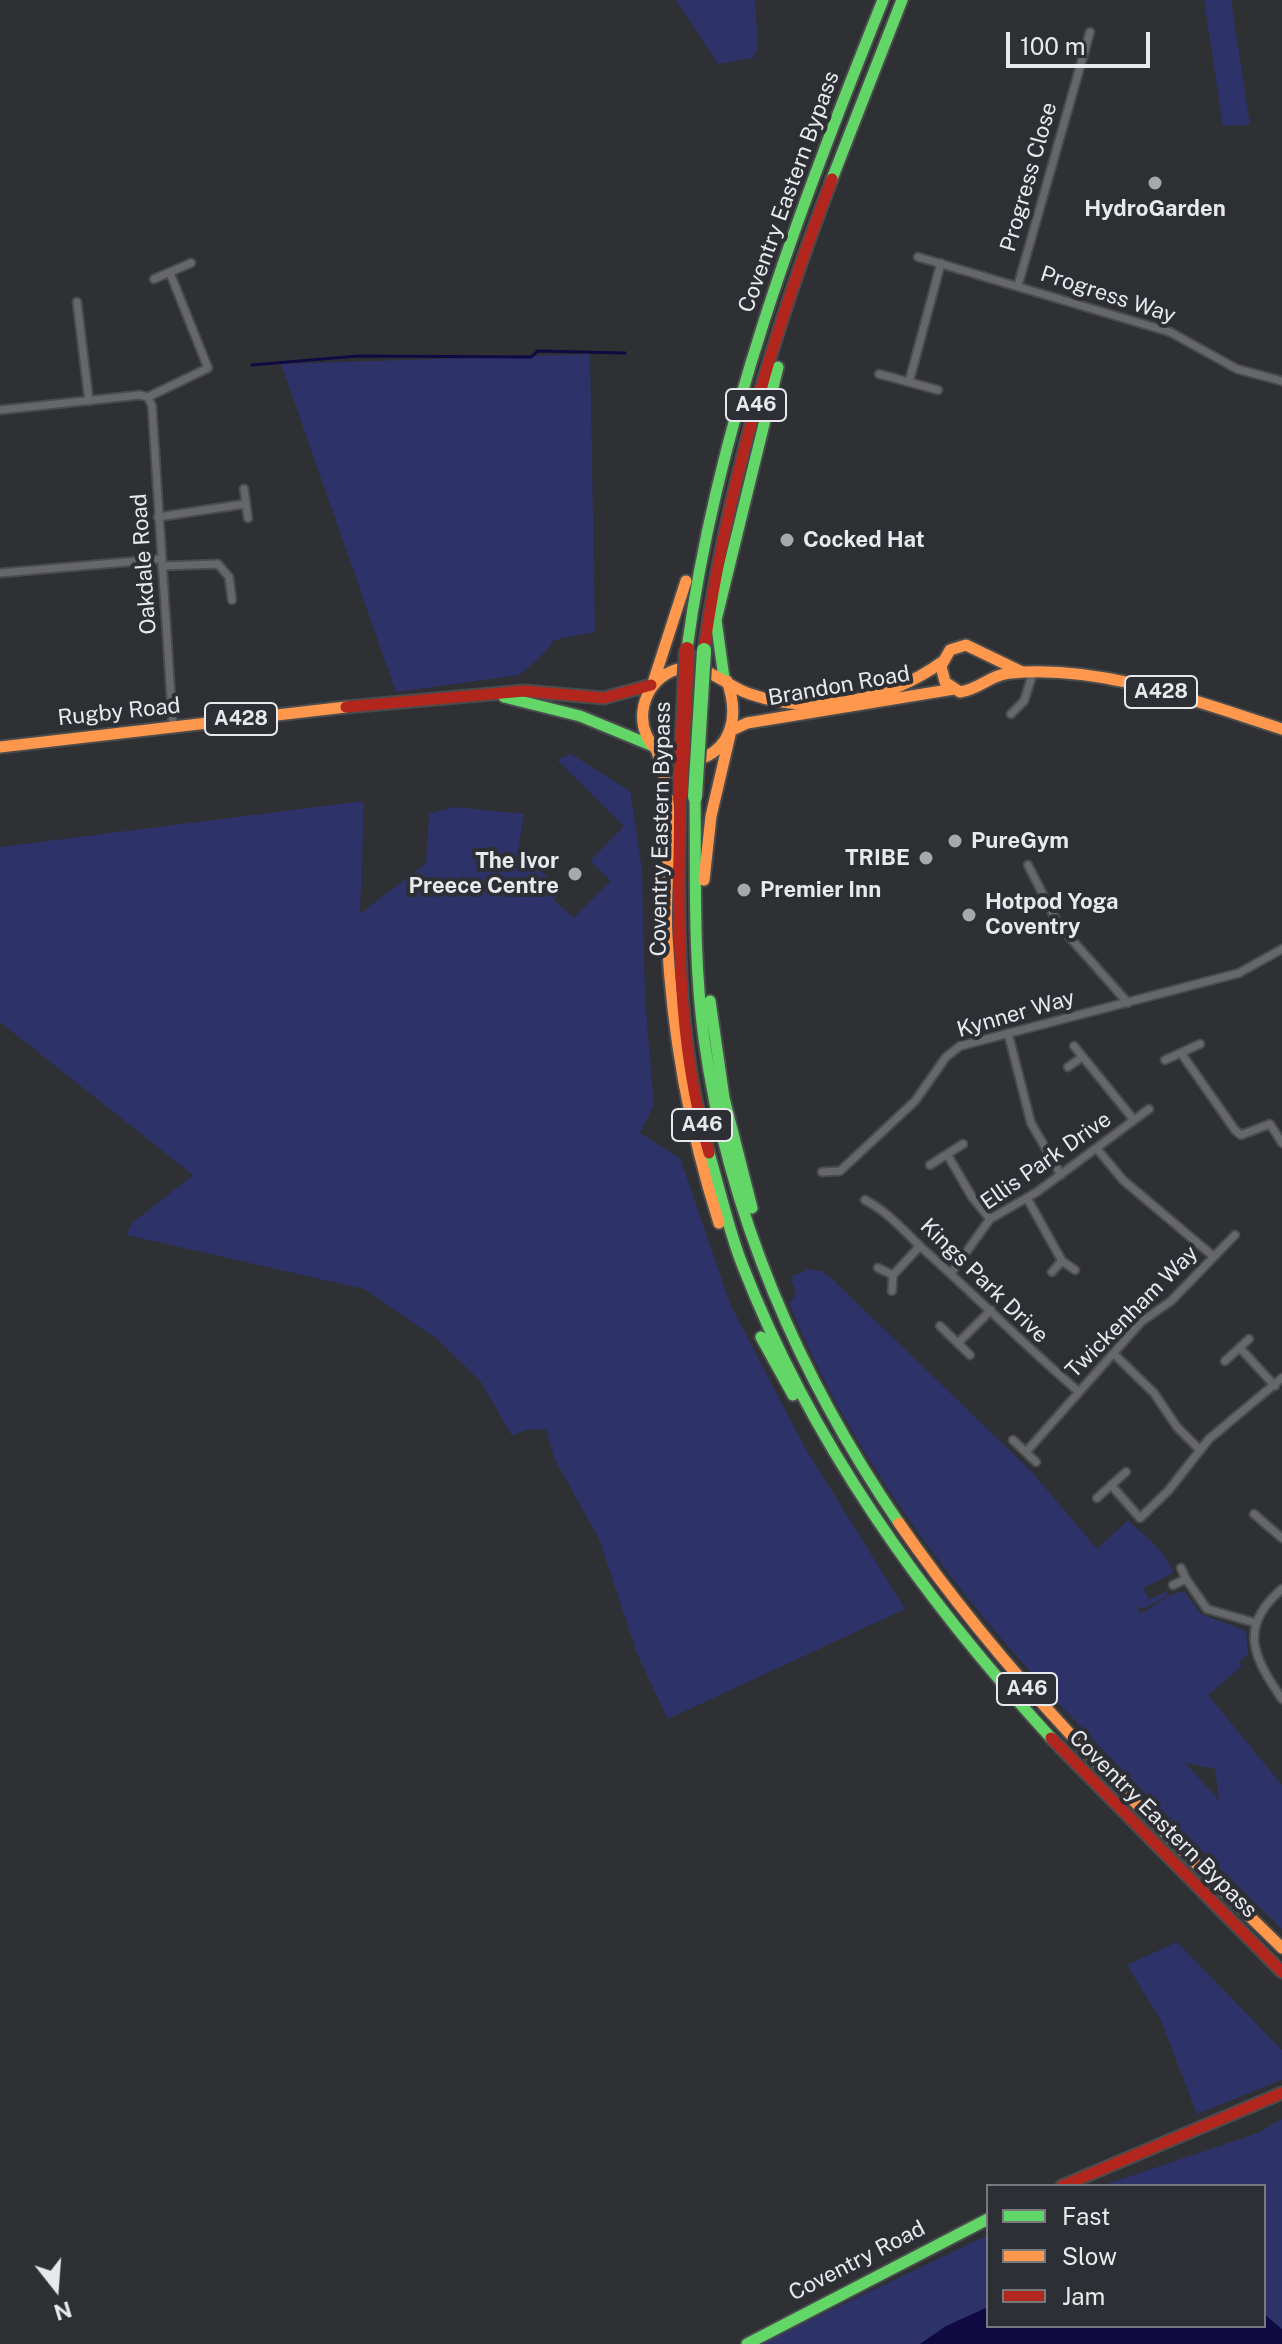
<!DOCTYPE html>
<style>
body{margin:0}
#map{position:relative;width:1282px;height:2344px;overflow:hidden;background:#2f3033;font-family:"Public Sans",sans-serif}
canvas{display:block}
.legend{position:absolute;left:986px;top:2184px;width:280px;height:144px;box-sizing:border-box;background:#2d2f35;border:2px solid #78797f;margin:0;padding:10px 14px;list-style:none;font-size:24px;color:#e8e9ed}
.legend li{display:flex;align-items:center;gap:16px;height:40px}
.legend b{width:40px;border:2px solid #78797f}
.north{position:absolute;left:16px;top:2248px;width:80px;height:80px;-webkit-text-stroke:6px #2d2f35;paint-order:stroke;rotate:163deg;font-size:22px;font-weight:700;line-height:32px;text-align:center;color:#e8e9ed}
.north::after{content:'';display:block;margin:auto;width:28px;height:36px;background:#e8e9ed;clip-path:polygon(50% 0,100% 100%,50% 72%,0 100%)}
.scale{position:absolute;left:1006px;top:32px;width:144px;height:36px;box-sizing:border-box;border:4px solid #e8e9ed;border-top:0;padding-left:10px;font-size:24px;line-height:28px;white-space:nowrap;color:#e8e9ed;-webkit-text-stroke:6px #2d2f35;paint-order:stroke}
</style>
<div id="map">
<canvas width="1282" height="2344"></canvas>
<ul class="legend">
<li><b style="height:10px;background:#63d668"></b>Fast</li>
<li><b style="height:10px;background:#ff974d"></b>Slow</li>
<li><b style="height:10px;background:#b3261e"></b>Jam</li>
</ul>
<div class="north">N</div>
<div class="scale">100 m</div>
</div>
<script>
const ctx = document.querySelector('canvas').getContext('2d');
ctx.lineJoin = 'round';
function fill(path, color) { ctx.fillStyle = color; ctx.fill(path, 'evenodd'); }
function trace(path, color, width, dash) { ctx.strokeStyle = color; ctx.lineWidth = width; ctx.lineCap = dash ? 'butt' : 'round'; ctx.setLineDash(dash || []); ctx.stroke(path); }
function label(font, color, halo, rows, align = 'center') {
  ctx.font = font + ' "Public Sans",sans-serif'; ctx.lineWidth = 8; ctx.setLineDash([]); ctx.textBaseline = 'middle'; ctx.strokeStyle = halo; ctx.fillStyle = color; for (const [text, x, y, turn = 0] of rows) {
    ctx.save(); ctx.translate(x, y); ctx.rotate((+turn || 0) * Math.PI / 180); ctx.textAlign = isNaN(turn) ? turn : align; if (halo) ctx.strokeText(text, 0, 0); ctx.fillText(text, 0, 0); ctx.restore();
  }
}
const green = new Path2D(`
 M 676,0 L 755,0 L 758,48 L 753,58 L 718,64 Z
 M 1204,0 L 1231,0 L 1250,125 L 1223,126 Z
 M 590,354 L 595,632 L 554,640 C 546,653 530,666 519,675 L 396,692 L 281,364 Z
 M 571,754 L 630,791 L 642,869 L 645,999 L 654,1105 L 640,1133 L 680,1158 L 731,1306 L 804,1446 L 905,1609 L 668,1719 L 637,1654 L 599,1539 L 554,1458 L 546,1429 L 526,1430 L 512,1436 L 481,1382 L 437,1339 L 364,1289 L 127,1235 L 131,1224 L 193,1175 L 0,1022 L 0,847 L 364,801 L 360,914 L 426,863 L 429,814 L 454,807 L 524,814 L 518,851 L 563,890 L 554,900 L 574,918 L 611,881 L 590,861 L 624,826 L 557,760 Z
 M 809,1269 L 822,1271 L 832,1279 L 1031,1471 L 1097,1549 L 1128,1520 C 1142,1534 1169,1554 1173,1573 L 1143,1588 L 1149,1599 L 1168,1591 L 1166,1597 L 1145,1608 L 1137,1607 L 1141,1614 L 1172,1594 L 1184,1591 L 1201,1614 L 1246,1631 L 1248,1655 L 1239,1662 L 1242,1666 L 1208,1695 L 1282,1785 L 1282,1929 C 1093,1742 891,1554 789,1303 L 796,1295 L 791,1277 ZM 1186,1763 L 1215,1769 L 1219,1800 L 1186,1764 Z
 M 1177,1942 L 1282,2050 L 1282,2080 L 1197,2114 L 1161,2021 L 1127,1965 Z
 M 1282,2119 L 1282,2344 L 760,2344 L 988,2235 L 988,2326 L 1264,2326 L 1264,2186 L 1101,2186 L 1258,2133 Z`);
const water = new Path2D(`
 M 988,2307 L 988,2326 L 1264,2326 L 1264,2314 L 1282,2329 L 1282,2344 L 920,2344 L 946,2326 Z`);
const stream = new Path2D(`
 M 252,365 L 358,356 L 531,357 L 538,351 L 625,353`);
const street = new Path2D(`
 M 918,257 L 1170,332 L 1237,369 L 1282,381
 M 154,279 L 191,263
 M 1018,285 L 1090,32
 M 77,302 L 89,401
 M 879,374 L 938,390
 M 909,382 L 941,263
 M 148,397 L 152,406 L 173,729
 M 148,397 L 208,368 L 170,273
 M 0,410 L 140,395 L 148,397
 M 244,489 L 248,518
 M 158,517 L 245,504
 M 162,566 L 218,564 L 229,577 L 232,600
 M 0,573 L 161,559
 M 1011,714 L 1024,701 L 1033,673
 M 1028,865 L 1058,924 L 1128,1003
 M 1008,1033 L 1031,1123 L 1061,1175
 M 1074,1046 L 1134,1120
 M 1181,1053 L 1235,1130 L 1241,1135 L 1270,1124 L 1282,1143
 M 1165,1060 L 1200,1044
 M 1068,1067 L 1082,1057
 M 1097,1149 L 1123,1180 L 1213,1256
 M 947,1154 L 972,1197 L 990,1219
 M 930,1165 L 963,1144
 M 822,1172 L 840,1171 L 852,1160 L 915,1101 L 946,1057 L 960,1046 L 1239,973 L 1282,949
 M 1027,1198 L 1062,1261 L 1075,1270
 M 865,1200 C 888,1212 903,1230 922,1248 C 975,1295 1024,1345 1078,1391
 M 878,1268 L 893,1275 L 892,1291
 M 952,1272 L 990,1219 L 1037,1192 L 1149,1109
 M 1052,1272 L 1062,1261
 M 893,1275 L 920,1246
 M 940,1326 L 970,1355
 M 958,1343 L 991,1310
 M 1240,1348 L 1275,1386
 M 1115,1355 L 1154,1393 L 1177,1427 L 1200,1450
 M 1225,1361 L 1249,1339
 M 1013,1440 L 1036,1462
 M 1026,1452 L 1141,1322 L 1171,1301 L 1235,1235
 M 1111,1485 L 1140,1518 L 1168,1491 L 1209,1439 L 1282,1378
 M 1097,1498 L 1126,1472
 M 1254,1514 L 1282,1538
 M 1181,1568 L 1186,1579
 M 1173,1585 L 1186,1579 L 1207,1609 L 1256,1623
 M 1282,1589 C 1237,1627 1254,1658 1282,1699`);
const fast = new Path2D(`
 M 832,179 L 902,0
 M 687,649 C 717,424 799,210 883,0
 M 724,678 L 716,620 L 778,367
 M 504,697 L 580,716 L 653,746
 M 695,797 C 696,877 693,959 704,1039 C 728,1214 800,1378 899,1523
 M 710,1001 L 724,1098 L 752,1208
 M 709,1153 C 720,1190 728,1228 742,1264 C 811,1442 922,1597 1051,1738
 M 761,1337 L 793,1395
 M 747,2344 L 988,2219`);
const slow = new Path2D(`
 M 1022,672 L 966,645 L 950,650 L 941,666 L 945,682 L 960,692 C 979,690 991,674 1011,673 C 1102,664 1197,702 1282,729
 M 727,681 C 756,763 666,784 646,734 C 634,705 655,668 688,668 C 712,668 728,687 750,694 C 813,716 888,701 942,662
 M 653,683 L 686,581
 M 732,730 L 747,723 L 954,689
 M 0,747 L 346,707
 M 656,749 C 680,807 663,874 667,936 C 672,1034 689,1129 719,1223
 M 704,880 L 711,816 L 730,735
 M 899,1523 C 1011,1685 1142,1811 1282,1948`);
const jam = new Path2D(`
 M 704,650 C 727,487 773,333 832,179
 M 346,707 L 524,691 L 604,698 L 651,685
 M 680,796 C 678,914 675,1039 709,1153
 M 1051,1738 L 1282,1972
 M 1062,2186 L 1282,2093`);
const fastBridge = new Path2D(`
 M 695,797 L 704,650`);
const jamBridge = new Path2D(`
 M 680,796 L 687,649`);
const markers = [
 [1155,183,8,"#a7a8ac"],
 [787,540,8,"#a7a8ac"],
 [955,841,8,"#a7a8ac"],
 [926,858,8,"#a7a8ac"],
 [575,874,8,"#a7a8ac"],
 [744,890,8,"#a7a8ac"],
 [969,915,8,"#a7a8ac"]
];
const shields = [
 [756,405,60],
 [1161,692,72],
 [241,719,72],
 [702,1125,60],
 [1027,1689,60]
];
const shieldNames = [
 ["A46",756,405],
 ["A428",1161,692],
 ["A428",241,719],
 ["A46",702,1125],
 ["A46",1027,1689]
];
const streetNames = [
 ["Progress Close",1029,177,-74],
 ["Coventry Eastern Bypass",789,192,-70],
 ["Progress Way",1108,295,18],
 ["Oakdale Road",144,564,-94],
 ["Brandon Road",839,686,-10],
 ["Rugby Road",119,712,-6],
 ["Coventry Eastern Bypass",661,829,-89],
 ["Kynner Way",1016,1014,-16],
 ["Ellis Park Drive",1046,1161,-35],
 ["Kings Park Drive",984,1281,44],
 ["Twickenham Way",1132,1312,-45],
 ["Coventry Eastern Bypass",1163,1824,45],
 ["Coventry Road",857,2261,-27]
];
const poiNames = [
 ["HydroGarden",1155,209,"center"],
 ["Cocked Hat",803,540],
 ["PureGym",971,841],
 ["TRIBE",910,858,"right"],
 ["The Ivor",559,861,"right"],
 ["Preece Centre",559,886,"right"],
 ["Premier Inn",760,890],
 ["Hotpod Yoga",985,902],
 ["Coventry",985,927]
];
fill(green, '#2d3369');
fill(water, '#100a42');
trace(stream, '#100a42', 3);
trace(street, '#4a4b4d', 11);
trace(fast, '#4a4b4d', 15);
trace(slow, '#4a4b4d', 15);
trace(jam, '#4a4b4d', 15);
trace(street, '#666769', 7);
trace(fast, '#63d668', 11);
trace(slow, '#ff974d', 11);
trace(jam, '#b3261e', 11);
trace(fastBridge, '#4a4b4d', 18, []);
trace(jamBridge, '#4a4b4d', 18, []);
trace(fastBridge, '#63d668', 14);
trace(jamBridge, '#b3261e', 14);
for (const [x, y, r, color] of markers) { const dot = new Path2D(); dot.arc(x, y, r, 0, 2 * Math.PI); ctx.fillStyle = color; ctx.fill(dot); trace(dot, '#2d2f35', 3); }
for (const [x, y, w] of shields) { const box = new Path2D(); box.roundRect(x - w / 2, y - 16, w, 32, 6); ctx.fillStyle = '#2d2f35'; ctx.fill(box); trace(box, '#e8e9ed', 2); }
label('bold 20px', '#e8e9ed', null, shieldNames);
label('22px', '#e8e9ed', '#2d2f35', streetNames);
label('bold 22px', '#e8e9ed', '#2d2f35', poiNames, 'left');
</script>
